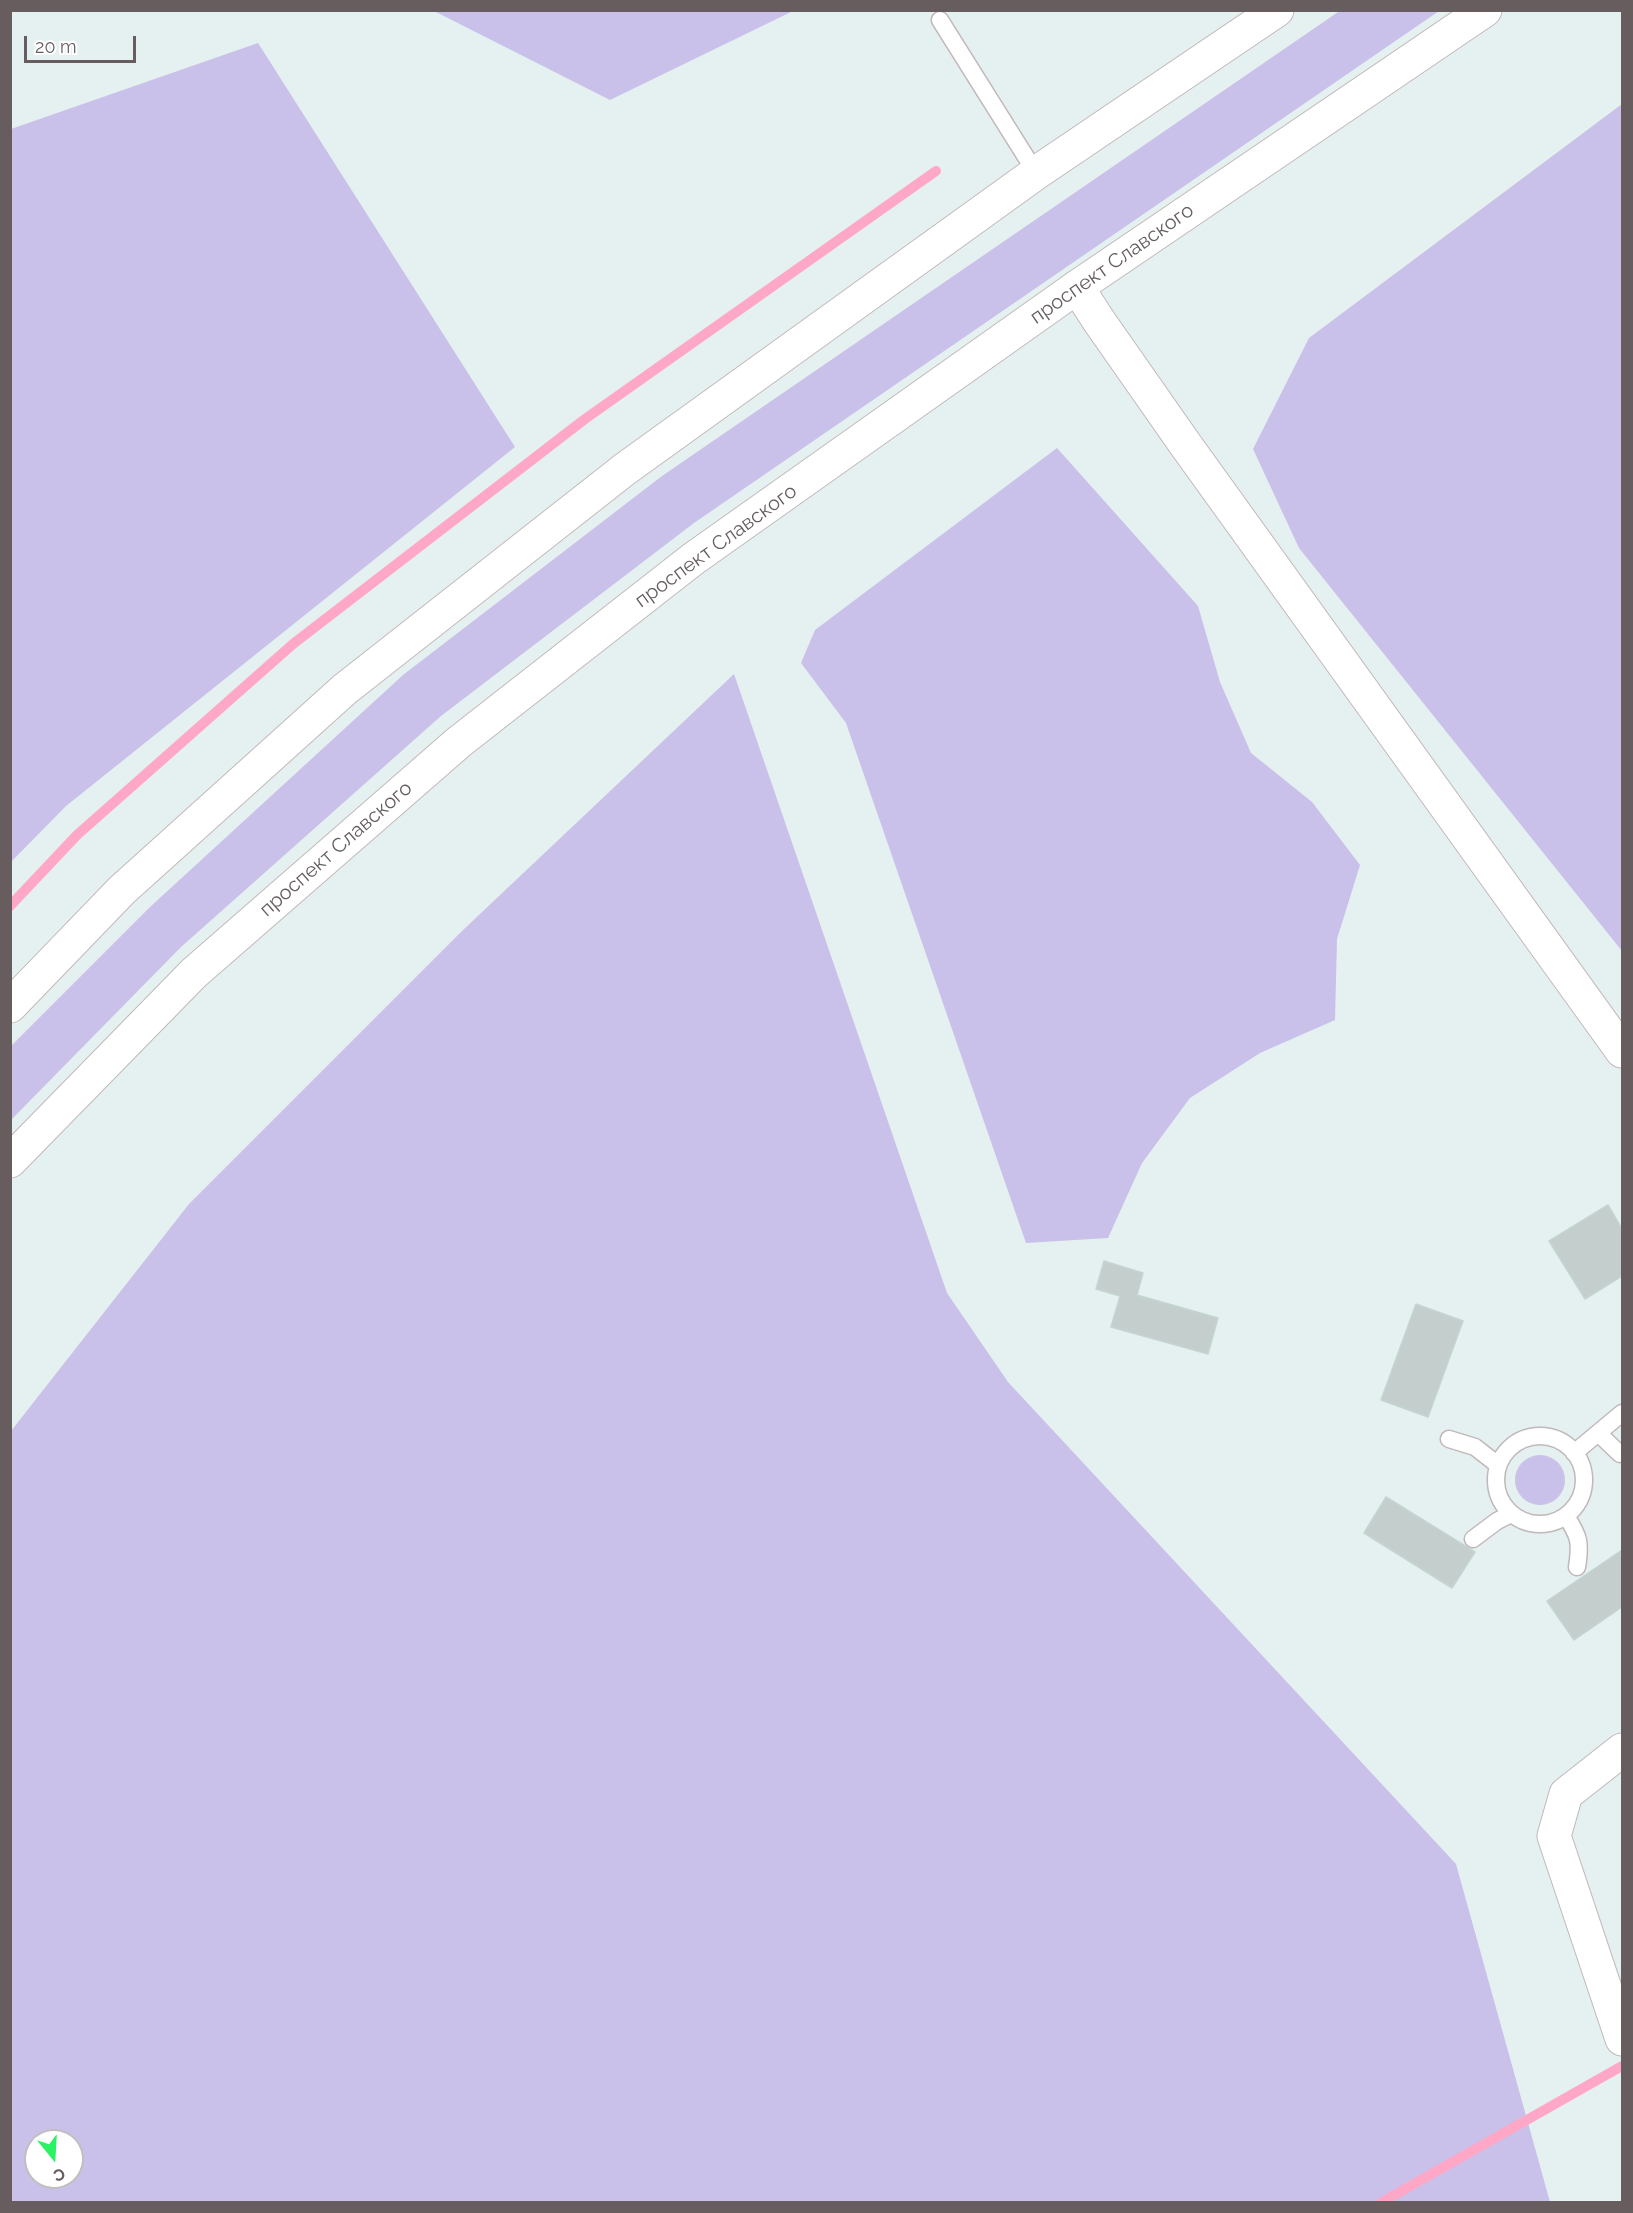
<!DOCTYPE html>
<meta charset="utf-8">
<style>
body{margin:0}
#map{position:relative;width:1633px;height:2213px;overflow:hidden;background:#e5f0f0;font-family:Raleway,sans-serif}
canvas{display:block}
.frame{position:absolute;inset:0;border:12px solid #675d5f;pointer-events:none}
.north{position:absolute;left:24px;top:2129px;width:60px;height:60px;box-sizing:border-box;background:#fff;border:2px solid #c2bebf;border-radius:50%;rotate:162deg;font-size:16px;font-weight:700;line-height:24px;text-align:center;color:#675d5f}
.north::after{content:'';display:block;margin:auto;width:21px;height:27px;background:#2af263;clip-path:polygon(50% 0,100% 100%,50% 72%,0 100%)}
.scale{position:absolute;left:24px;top:36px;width:112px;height:27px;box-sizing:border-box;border:3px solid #675d5f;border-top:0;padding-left:8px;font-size:18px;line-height:21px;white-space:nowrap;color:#675d5f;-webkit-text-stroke:4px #fff;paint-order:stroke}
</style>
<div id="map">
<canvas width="1633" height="2213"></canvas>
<div class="frame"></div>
<div class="north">С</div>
<div class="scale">20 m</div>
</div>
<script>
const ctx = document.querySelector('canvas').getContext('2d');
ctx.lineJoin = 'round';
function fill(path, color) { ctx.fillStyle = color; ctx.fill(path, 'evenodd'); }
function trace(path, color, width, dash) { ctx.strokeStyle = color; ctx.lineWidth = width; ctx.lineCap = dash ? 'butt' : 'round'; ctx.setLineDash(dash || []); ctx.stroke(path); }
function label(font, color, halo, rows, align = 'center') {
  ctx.font = font + ' Raleway,sans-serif'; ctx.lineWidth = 5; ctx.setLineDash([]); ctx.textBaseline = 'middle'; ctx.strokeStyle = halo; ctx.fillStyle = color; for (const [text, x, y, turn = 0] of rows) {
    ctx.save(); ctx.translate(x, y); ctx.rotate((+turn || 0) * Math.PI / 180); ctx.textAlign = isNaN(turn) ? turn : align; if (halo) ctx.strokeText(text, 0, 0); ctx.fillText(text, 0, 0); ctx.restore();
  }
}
const green = new Path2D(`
 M 1341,10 L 1439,11 L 694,523 L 441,716 L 181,947 L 11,1120 L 11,1046 L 150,907 L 403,675 L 662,476 Z
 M 434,11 L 793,11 L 610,100 Z
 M 258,43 L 515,447 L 66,806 L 11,862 L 11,129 Z
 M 1622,104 L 1622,951 L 1299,548 L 1253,449 L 1309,338 Z
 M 1057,448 L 1198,606 L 1220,682 L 1251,753 L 1312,802 L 1360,865 L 1337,939 L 1335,1020 L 1260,1053 L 1190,1098 L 1142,1163 L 1108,1238 L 1026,1243 L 846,723 L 801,663 L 815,630 Z
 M 734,674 L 947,1293 L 1008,1382 L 1456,1864 L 1550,2202 L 11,2202 L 11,1431 L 189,1204 L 462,931 ZM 36,2141 L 72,2141 L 72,2177 L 36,2177 Z
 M1515 1480a25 25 0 1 1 50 0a25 25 0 1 1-50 0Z`);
const stream = new Path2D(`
 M 10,906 L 77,835 L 293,644 L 585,419 L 936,171
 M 1382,2202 L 1622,2066`);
const building = new Path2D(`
 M 1608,1205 L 1622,1229 L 1622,1276 L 1585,1299 L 1549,1241 Z
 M 1104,1261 L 1143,1273 L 1137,1295 L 1218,1318 L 1208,1354 L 1111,1327 L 1120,1296 L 1096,1289 Z
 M 1416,1304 L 1463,1321 L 1428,1417 L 1381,1400 Z
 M 1386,1497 L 1475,1552 L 1452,1588 L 1364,1533 Z
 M 1622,1550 L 1622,1607 L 1574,1640 L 1547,1601 Z`);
const lane = new Path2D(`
 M 940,20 L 1036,173
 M 1598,1433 L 1620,1454
 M1496 1480a44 44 0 1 1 88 0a44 44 0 1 1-88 0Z
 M 1449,1439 L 1475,1447 L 1498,1465
 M 1574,1453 L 1622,1413
 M 1566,1516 C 1579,1536 1581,1542 1577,1567
 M 1473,1539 L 1497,1521 L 1511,1514`);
const street = new Path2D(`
 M 1077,287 L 1099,321 L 1185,444 L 1622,1051
 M 1622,1750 L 1566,1794 L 1554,1836 L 1622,2039`);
const secondary = new Path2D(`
 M 10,1006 L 122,890 L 345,689 L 625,469 L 1036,173 L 1277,10
 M 10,1161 L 194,973 L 459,742 L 693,559 L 1077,287 L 1485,10`);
const streetNames = [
 ["проспект Славского",1112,264,-35],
 ["проспект Славского",716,546,-36],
 ["проспект Славского",336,849,-41]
];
fill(green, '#c9c1e9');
trace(stream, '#ffa7c6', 10);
fill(building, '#c4cecc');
trace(building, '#c3d5d3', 1.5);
trace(lane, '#c0b8b9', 19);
trace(street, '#c0b8b9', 35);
trace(secondary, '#c2b9ba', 35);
trace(lane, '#fff', 16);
trace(street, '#fff', 33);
trace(secondary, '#fff', 33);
label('20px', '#675d5f', '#fff', streetNames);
</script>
